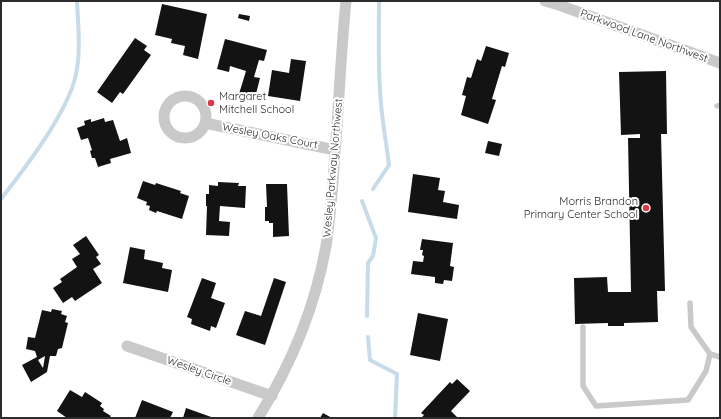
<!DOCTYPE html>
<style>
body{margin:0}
#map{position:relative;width:721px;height:419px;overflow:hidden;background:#fff;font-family:Quicksand,sans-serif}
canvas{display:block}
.frame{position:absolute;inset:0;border:2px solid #2c2c2c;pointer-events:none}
</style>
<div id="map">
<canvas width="721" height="419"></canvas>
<div class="frame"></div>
</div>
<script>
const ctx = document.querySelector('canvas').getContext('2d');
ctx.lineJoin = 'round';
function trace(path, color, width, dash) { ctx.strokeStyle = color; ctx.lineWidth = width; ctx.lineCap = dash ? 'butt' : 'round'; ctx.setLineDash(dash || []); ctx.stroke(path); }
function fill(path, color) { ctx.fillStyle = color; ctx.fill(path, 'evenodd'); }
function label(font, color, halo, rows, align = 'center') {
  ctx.font = font + ' Quicksand,sans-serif'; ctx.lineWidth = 4; ctx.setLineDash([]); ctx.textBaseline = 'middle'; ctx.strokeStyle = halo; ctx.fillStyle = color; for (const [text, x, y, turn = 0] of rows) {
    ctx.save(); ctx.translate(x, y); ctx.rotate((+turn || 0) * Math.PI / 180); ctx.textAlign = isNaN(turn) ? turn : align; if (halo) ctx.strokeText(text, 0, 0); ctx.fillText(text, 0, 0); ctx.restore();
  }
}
const stream = new Path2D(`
 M 373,189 L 389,165 C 386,140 381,115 380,90 C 378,60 379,31 379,1
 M 1,199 C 21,173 41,147 57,119 C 65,105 73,90 76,74 C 81,51 78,24 77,1
 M 362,201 L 376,238 L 373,256 L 368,263 L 367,316
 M 368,337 L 370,360 L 397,374 L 395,418`);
const building = new Path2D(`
 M 162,4 L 207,14 L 198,59 L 183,55 L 185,46 L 171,43 L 172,39 L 155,35 Z
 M 239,14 L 250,16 L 249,21 L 238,18 Z
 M 135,38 L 147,46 L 144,50 L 151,55 L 123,94 L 120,92 L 112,103 L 97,92 Z
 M 225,39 L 267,50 L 264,61 L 259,60 L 254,77 L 260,78 L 255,98 L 239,94 L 246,71 L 230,66 L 229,72 L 217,69 Z
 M 486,46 L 509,53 L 505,67 L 502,66 L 492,99 L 496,100 L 488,124 L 461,115 L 466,96 L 462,95 L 467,77 L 471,78 L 477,59 L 481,61 Z
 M 291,59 L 306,61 L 300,101 L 268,96 L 272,70 L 289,73 Z
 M 666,71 L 667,134 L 661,134 L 665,291 L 657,291 L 658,322 L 624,323 L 624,326 L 608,326 L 608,323 L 575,324 L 574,278 L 607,277 L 608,292 L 631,292 L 628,138 L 640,138 L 640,134 L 621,135 L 619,72 Z
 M 104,118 L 105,122 L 113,120 L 120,141 L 127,138 L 131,153 L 110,159 L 111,163 L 98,167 L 95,158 L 92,158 L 90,151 L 92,150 L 88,138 L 81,140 L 77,128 L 85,125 L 84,121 L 91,119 L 91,122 Z
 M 488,141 L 502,144 L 499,156 L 485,153 Z
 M 413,174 L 440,178 L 438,190 L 445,191 L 443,202 L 459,205 L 457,219 L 408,212 Z
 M 143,181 L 155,185 L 156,183 L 181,191 L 180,193 L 189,196 L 182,219 L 157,211 L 156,213 L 149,210 L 150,206 L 146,205 L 147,202 L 137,198 Z
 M 218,182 L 239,183 L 238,186 L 246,186 L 245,208 L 220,206 L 219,221 L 230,222 L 229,236 L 206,235 L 207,206 L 206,206 L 206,194 L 209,194 L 209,185 L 218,186 Z
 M 266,184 L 287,184 L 289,236 L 273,237 L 273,223 L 269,223 L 269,221 L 265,221 L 265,207 L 267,207 Z
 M 86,236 L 99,255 L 96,257 L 101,264 L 93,269 L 102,283 L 75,301 L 72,297 L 63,303 L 53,288 L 62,282 L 60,279 L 77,267 L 72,259 L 80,254 L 73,245 Z
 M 422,239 L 453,243 L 450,266 L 454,267 L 452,281 L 444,280 L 443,284 L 435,283 L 435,277 L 411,274 L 413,261 L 423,262 L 424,256 L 422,255 L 423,250 L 420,250 Z
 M 130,247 L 145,250 L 144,259 L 163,263 L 162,268 L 172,270 L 168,292 L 123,283 Z
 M 202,278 L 216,283 L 211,298 L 225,303 L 216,328 L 211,326 L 210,331 L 191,324 L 192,319 L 187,317 Z
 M 274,278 L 286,282 L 265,345 L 236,335 L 245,311 L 261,316 Z
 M 52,309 L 62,311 L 61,314 L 67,316 L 65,322 L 68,323 L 62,348 L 58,349 L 56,356 L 50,356 L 47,372 L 31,382 L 22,365 L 37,357 L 35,351 L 26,349 L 28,337 L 35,338 L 42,310 L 51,312 ZM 45,356 L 43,368 L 38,360 Z
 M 418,313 L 448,319 L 440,361 L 410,355 Z
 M 457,379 L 470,391 L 451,411 L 458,418 L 421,418 L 424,415 L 421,413 L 450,382 L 452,384 Z
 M 70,390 L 82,397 L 85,392 L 102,403 L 100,406 L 104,409 L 103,411 L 111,416 L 109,418 L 67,418 L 57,411 Z
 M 142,400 L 173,412 L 170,418 L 135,418 Z
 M 186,408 L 214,418 L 183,418 Z
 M 323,413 L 332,418 L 320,418 Z`);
const lane = new Path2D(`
 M 717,106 L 720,105
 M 690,303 L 691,327 L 710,354 L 720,357
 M 583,327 L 583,386 L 596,406 L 688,400 L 706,371 L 710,354`);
const street = new Path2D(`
 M 545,1 L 559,5 L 720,63
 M164 117a21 21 0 1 1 42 0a21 21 0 1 1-42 0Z
 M 205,123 L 335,150
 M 127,346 L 272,396
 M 258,418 C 291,365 315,308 326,246 C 331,215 333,184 335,153 C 339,102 341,51 346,1`);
const markers = [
 [211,103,4,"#d63b46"],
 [646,208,4,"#d63b46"]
];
const streetNames = [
 ["Parkwood Lane Northwest",644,36,20],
 ["Wesley Oaks Court",270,136,11],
 ["Wesley Parkway Northwest",333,168,-85],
 ["Wesley Circle",199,371,19]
];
const poiNames = [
 ["Margaret",219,97],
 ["Mitchell School",219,110],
 ["Morris Brandon",638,202,"right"],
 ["Primary Center School",638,215,"right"]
];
trace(stream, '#c8dbe8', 4);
fill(building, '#131313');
trace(lane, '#c9c9c9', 5.5);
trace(street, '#c9c9c9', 11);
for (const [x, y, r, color] of markers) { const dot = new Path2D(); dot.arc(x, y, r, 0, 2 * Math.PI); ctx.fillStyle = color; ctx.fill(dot); trace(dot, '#fff', 1.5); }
label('11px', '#2c2c2c', '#fff', streetNames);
label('11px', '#2c2c2c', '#fff', poiNames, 'left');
</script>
